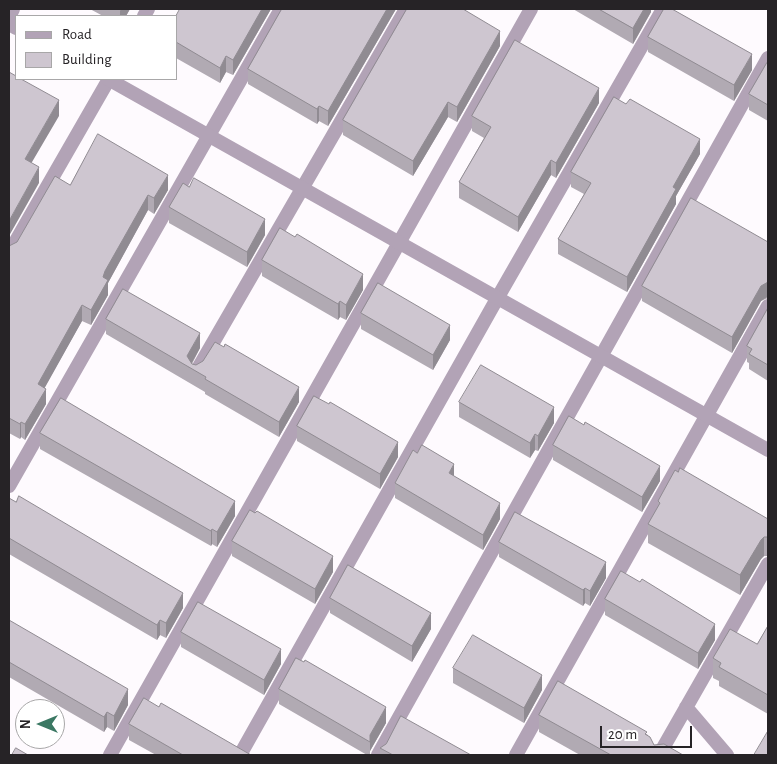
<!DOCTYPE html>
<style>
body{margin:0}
#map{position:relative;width:777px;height:764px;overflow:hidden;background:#fefafe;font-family:"Alegreya Sans",sans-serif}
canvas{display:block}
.frame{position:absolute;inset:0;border:10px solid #262326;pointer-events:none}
.legend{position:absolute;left:15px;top:15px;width:162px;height:65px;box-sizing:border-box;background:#fff;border:1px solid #a8a7a8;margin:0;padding:6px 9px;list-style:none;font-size:15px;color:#262326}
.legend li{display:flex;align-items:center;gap:10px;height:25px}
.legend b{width:25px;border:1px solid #a8a7a8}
.north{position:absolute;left:15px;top:699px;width:50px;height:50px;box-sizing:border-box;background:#fff;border:1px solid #a8a7a8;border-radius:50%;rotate:270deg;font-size:14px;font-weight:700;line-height:20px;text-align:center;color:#262326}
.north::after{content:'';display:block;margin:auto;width:18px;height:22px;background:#3b7863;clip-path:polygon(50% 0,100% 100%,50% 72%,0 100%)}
.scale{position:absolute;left:600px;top:726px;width:92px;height:22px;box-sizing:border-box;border:2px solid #262326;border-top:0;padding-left:6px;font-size:15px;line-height:18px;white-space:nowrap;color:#262326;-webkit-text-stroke:4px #fff;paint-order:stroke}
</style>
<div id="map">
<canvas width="777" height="764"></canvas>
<div class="frame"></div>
<ul class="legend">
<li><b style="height:6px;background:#b2a3b6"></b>Road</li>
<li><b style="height:14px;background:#cec6d0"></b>Building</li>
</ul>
<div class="north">N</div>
<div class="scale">20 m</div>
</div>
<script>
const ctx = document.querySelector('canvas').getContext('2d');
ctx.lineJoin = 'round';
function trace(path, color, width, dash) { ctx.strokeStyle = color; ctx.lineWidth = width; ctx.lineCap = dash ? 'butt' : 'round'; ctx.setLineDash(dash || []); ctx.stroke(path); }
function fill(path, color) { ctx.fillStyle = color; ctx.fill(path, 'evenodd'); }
const minor = new Path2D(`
 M 144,16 L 148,9
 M 9,17 L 13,9
 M 9,253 L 109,79
 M 196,372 L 406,9
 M 9,486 L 281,9
 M 686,707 L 727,755
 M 110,755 L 531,9
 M 240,755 L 498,297 L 663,9
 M 378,755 L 768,58
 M 516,755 L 768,306
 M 659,755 L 768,564`);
const tertiary = new Path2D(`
 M 9,24 L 16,28
 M 108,79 L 768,450`);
const wall = new Path2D(`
 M 90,9 L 130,9 L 126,16 L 103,16 Z
 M 271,9 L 233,75 L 226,72 L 220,83 L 176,58 L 176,16 Z
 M 282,9 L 396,9 L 328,126 L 319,121 L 317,124 L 248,84 L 248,69 Z
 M 573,9 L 651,9 L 651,12 L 633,44 Z
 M 648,37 L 752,70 L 734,101 L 648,52 Z
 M 500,46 L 457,122 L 448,117 L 413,176 L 343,135 L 343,120 Z
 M 768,64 L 768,121 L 749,110 L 749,94 Z
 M 599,103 L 556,178 L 551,175 L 518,232 L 459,198 L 459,182 L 484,138 L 472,131 L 472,116 Z
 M 700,154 L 676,196 L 676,204 L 627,292 L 558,254 L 558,239 L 584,194 L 571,187 L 571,172 Z
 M 70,185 L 168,190 L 154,214 L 148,210 L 108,283 L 108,295 L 91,325 L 82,321 L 44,388 L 46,404 L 25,440 L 21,437 L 20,439 L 9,433 L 9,246 L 17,242 Z
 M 169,207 L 265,235 L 247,267 L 169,223 Z
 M 768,242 L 768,298 L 761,301 L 732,353 L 642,301 L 642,286 Z
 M 262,260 L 363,290 L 346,320 L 340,317 L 338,320 L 262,276 Z
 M 768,308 L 768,381 L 749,369 L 749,363 L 747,362 L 747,346 Z
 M 361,313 L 450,340 L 433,370 L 361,329 Z
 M 106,319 L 200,348 L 192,364 L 299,402 L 279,437 L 205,394 L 205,392 L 106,334 Z
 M 459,402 L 554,423 L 538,451 L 535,450 L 530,458 L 459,417 Z
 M 584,425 L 660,481 L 642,512 L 553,460 L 553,445 Z
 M 297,426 L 398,457 L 380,489 L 297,441 Z
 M 40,433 L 235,516 L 217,547 L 212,544 L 211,546 L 40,449 Z
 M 454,476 L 500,519 L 483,550 L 395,498 L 395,483 Z
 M 9,498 L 183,608 L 166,638 L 160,635 L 157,640 L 9,554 Z
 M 658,501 L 768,519 L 768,556 L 764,556 L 761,559 L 740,595 L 648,543 L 648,524 L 658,508 Z
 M 232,541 L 333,572 L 315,604 L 232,556 Z
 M 499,542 L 606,578 L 590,606 L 585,603 L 583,606 L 499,557 Z
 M 330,598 L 431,629 L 412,662 L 330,613 Z
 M 605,599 L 715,640 L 698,669 L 605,615 Z
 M 9,620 L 128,705 L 114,731 L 107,727 L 104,732 L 9,677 Z
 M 768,626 L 768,714 L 719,686 L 719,681 L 713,678 L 713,658 L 757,644 Z
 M 181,632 L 281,664 L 264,695 L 181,647 Z
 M 453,668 L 542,690 L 524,723 L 453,683 Z
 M 279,689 L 386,723 L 370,751 L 370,755 L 367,755 L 279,704 Z
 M 159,707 L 251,755 L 156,755 L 129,740 L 129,724 Z
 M 539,715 L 647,734 L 654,745 L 683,755 L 580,755 L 539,732 Z
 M 380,748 L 471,755 L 380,755 Z`);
const shadedWall = new Path2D(`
 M 121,9 L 130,9 L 126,16 L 120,16 L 120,11 Z
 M 262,9 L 271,9 L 233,75 L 233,60 Z
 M 387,9 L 396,9 L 328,126 L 328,111 Z
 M 644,9 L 651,9 L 651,12 L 633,44 L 633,28 Z
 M 500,31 L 500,46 L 457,122 L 457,107 Z
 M 752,54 L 752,70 L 734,101 L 734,85 Z
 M 226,56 L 226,72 L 220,83 L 220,68 Z
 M 599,88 L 599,103 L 556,178 L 556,163 Z
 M 59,100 L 59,116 L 25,174 L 25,159 Z
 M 448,102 L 448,117 L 413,176 L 413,161 Z
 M 319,106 L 319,121 L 317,124 L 317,109 Z
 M 700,139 L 700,154 L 676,196 L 676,204 L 627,292 L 627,277 L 673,187 Z
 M 551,160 L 551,175 L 518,232 L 518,217 Z
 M 39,167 L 39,183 L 9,236 L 9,221 Z
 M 168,175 L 168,190 L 154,214 L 154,198 Z
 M 148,195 L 148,210 L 108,283 L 108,295 L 91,325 L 91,310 L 105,271 Z
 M 265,219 L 265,235 L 247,267 L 247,252 Z
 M 363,274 L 363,290 L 346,320 L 346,305 Z
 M 767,282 L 767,297 L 761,301 L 732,353 L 732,337 L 761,286 Z
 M 340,301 L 340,317 L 338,320 L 338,304 Z
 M 82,305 L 82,321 L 38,400 L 38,384 Z
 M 450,325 L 450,340 L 433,370 L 433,355 Z
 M 200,333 L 200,348 L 189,368 L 187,356 Z
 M 299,387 L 299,402 L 279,437 L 279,422 Z
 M 46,389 L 46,404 L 25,440 L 25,424 Z
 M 554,407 L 554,423 L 538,451 L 538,436 Z
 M 21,422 L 21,437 L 20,439 L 20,424 Z
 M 535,434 L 535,450 L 530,458 L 530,443 Z
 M 398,442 L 398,457 L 380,489 L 380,474 Z
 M 454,464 L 454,479 L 449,473 Z
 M 660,466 L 660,481 L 642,512 L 642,497 Z
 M 235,501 L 235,516 L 217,547 L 217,532 Z
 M 500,503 L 500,519 L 483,550 L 483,535 Z
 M 212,529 L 212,544 L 211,546 L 211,531 Z
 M 764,537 L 764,556 L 761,559 L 740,595 L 740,575 L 761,540 Z
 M 333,556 L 333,572 L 315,604 L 315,589 Z
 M 606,562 L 606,578 L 590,606 L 590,591 Z
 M 585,588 L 585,603 L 583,606 L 583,590 Z
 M 183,593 L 183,608 L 166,638 L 166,623 Z
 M 431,613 L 431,629 L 412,662 L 412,646 Z
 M 160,620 L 160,635 L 157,640 L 157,625 Z
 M 715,624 L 715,640 L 698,669 L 698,653 Z
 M 281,649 L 281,664 L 264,695 L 264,680 Z
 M 542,675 L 542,690 L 524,723 L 524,708 Z
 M 128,689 L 128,705 L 114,731 L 114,716 Z
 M 386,707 L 386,723 L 370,751 L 370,755 L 370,735 Z
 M 107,712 L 107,727 L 104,732 L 104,717 Z`);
const building = new Path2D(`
 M 180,9 L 262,9 L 233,60 L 226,56 L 220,68 L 176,42 L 176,16 Z
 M 282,9 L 387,9 L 328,111 L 319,106 L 317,109 L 248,69 Z
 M 407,9 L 463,9 L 500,31 L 457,107 L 448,102 L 413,161 L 343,120 Z
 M 599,9 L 644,9 L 633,28 Z
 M 664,9 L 672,9 L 752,54 L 734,85 L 648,37 Z
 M 515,40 L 599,88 L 556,163 L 551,160 L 518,217 L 459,182 L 491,127 L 472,116 Z
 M 767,63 L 768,64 L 768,105 L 749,94 Z
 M 9,72 L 16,76 L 16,79 L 21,79 L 59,100 L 25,159 L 39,167 L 9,221 Z
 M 614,97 L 626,104 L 630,99 L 700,139 L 673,187 L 676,189 L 627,277 L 558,239 L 591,183 L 571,172 Z
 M 98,134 L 168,175 L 154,198 L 148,195 L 105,271 L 103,277 L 108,280 L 91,310 L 82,305 L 38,384 L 46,389 L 25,424 L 21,422 L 20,424 L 9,418 L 9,246 L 17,242 L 55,176 L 70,185 Z
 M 194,178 L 265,219 L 247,252 L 169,207 L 183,183 L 189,187 Z
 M 691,198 L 768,242 L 768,282 L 761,286 L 732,337 L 642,286 Z
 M 280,228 L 295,237 L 297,234 L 363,274 L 346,305 L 340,301 L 338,304 L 262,260 Z
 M 378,283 L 450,325 L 433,355 L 361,313 Z
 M 123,289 L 200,333 L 187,356 L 192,364 L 196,365 L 203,361 L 215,342 L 224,347 L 225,344 L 299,387 L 279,422 L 205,379 L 206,377 L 106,319 Z
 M 768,308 L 768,365 L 749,354 L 752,349 L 747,346 Z
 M 481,365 L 554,407 L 538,436 L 535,434 L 530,443 L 459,402 Z
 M 314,396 L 329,404 L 330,402 L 398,442 L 380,474 L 297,426 Z
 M 61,398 L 235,501 L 217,532 L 212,529 L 211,531 L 40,433 Z
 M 569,416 L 584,425 L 585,422 L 660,466 L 642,497 L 553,445 Z
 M 422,445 L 454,464 L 449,473 L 500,503 L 483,535 L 395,483 L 413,450 L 417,453 Z
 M 680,468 L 768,519 L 768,537 L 764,537 L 761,540 L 740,575 L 648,524 L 660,503 L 658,501 L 675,470 L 678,472 Z
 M 19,496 L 183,593 L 166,623 L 160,620 L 157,625 L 9,538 L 9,498 L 16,502 Z
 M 250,510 L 255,513 L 257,511 L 333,556 L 315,589 L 232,541 Z
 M 515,512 L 606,562 L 590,591 L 585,588 L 583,590 L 499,542 Z
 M 348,565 L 431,613 L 412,646 L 330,598 Z
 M 621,571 L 640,582 L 642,579 L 715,624 L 698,653 L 605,599 Z
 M 198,602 L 281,649 L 264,680 L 181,632 Z
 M 9,620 L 128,689 L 114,716 L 107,712 L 104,717 L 9,662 Z
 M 768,626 L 768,695 L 719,667 L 721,663 L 713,658 L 730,629 L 757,644 Z
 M 473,635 L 542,675 L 524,708 L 453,668 Z
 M 296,658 L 304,662 L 305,660 L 386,707 L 370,735 L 370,742 L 279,689 Z
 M 558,681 L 647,732 L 645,734 L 650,737 L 654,745 L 664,744 L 683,755 L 611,755 L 539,715 Z
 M 144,698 L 159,707 L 161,703 L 251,755 L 183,755 L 129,724 Z
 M 401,716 L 471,755 L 393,755 L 380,748 L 386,744 Z
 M 768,731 L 768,755 L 754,755 Z
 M 16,748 L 28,755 L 12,755 Z`);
trace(minor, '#b2a3b6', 14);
trace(tertiary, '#b2a3b6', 14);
fill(wall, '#b1aab3');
fill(shadedWall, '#908b92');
fill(building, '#cec6d0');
trace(building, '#908b92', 1);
</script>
